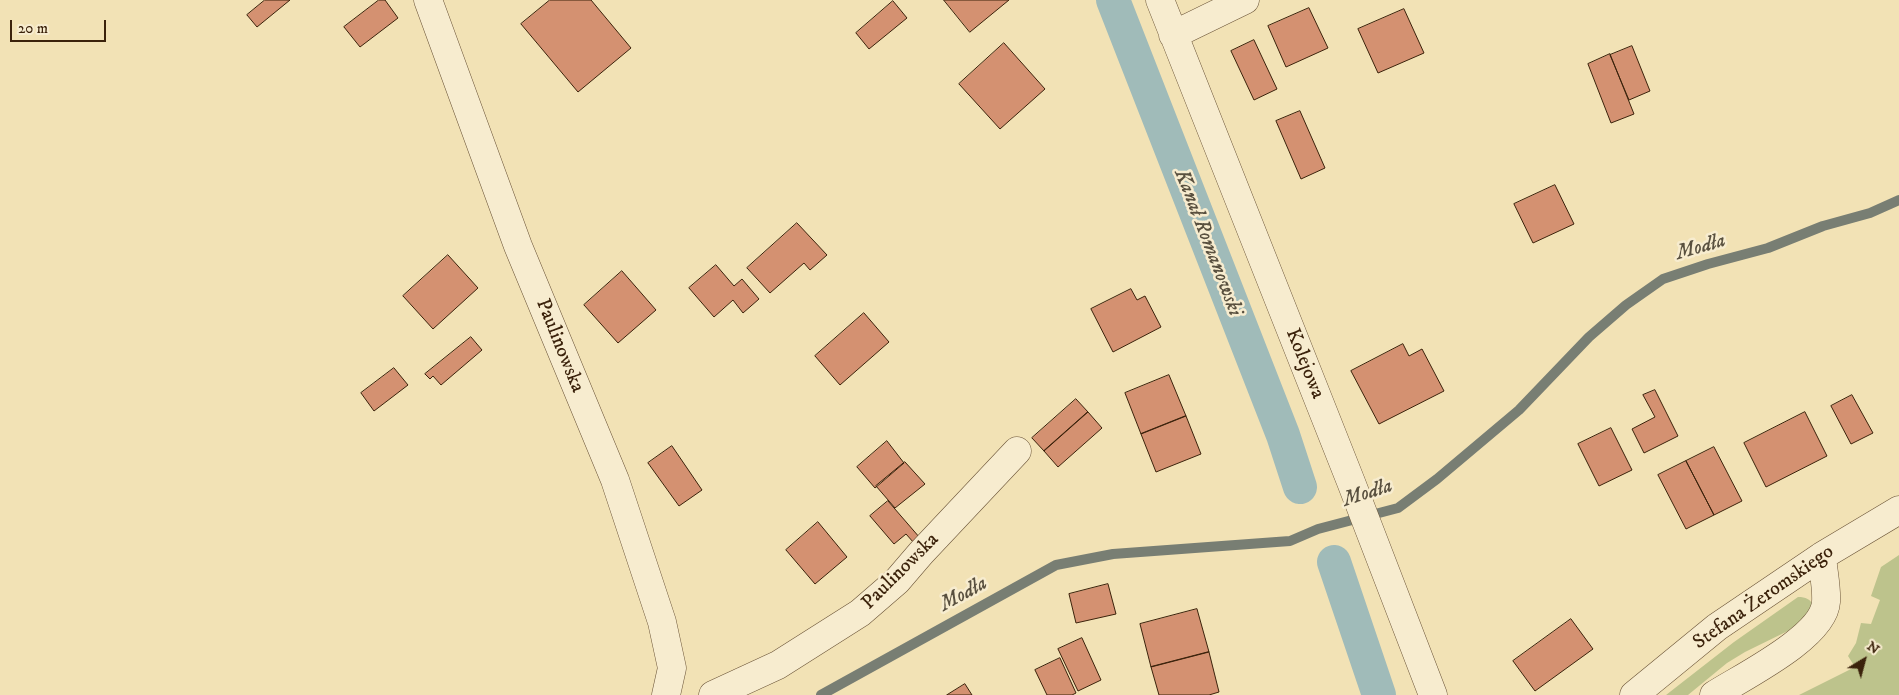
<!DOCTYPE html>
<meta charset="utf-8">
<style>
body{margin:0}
#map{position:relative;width:1899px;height:695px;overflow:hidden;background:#f2e2b5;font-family:"IM FELL DW Pica",serif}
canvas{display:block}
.north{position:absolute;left:1839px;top:635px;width:50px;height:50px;-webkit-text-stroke:4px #f7eccf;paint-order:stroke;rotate:37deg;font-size:14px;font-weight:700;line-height:20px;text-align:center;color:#3b220b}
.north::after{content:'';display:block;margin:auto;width:18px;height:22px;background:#3b220b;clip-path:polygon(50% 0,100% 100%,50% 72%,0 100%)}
.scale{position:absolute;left:10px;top:20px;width:96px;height:22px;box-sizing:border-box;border:2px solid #3b220b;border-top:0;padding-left:6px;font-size:15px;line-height:18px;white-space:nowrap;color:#3b220b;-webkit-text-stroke:4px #f7eccf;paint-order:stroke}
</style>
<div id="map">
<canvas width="1899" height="695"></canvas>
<div class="north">N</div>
<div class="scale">20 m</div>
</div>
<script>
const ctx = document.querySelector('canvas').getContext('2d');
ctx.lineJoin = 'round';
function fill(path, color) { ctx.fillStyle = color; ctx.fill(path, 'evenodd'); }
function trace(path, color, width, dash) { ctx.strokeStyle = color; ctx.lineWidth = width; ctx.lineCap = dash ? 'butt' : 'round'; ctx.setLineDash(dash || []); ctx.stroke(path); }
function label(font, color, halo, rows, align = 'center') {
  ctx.font = font + ' "IM FELL DW Pica",serif'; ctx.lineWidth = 5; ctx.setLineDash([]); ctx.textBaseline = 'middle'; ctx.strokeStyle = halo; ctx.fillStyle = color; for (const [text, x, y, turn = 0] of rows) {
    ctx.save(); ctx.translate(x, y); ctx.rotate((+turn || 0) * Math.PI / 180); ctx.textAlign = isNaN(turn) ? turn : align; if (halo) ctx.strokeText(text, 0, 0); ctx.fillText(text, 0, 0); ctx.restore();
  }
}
const green = new Path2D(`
 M 1899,555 L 1899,695 L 1799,695 L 1855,667 L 1848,656 L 1856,643 L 1861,623 L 1871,624 L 1880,600 L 1871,596 L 1881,567 Z
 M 1798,597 C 1806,597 1810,599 1814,606 L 1800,625 L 1745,652 L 1727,663 L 1688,695 L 1666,695 L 1734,642 Z`);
const stream = new Path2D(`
 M 821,695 L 1056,565 L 1113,554 L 1290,541 L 1318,529 L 1398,508 L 1437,479 L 1519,410 L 1589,337 L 1626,305 L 1663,279 L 1708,264 L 1768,248 L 1823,226 L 1870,213 L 1899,200`);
const canal = new Path2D(`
 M 1113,0 L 1283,435 L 1300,487
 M 1334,562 L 1379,695`);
const building = new Path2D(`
 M 265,0 L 290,0 L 257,27 L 247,15 Z
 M 379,0 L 385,0 L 398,18 L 360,47 L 344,27 Z
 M 550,0 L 591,0 L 631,48 L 578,92 L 521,24 Z
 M 944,0 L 1009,0 L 970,32 Z
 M 893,1 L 907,18 L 869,49 L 856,33 Z
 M 1309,8 L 1328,48 L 1286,67 L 1268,26 Z
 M 1404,9 L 1424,53 L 1378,73 L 1358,29 Z
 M 1254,40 L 1277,89 L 1254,100 L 1231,51 Z
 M 1004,43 L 1045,89 L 1000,129 L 959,84 Z
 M 1632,46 L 1650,91 L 1629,100 L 1610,55 Z
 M 1610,54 L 1634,114 L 1611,123 L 1588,64 Z
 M 1300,111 L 1325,168 L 1301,179 L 1276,121 Z
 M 1555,185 L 1574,224 L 1533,243 L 1514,204 Z
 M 797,223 L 827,255 L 810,270 L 804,263 L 770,293 L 747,268 Z
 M 448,255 L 478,288 L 433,329 L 403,296 Z
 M 716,265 L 734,286 L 742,279 L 759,299 L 743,313 L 733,300 L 714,317 L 689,288 Z
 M 622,271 L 656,310 L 618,343 L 584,305 Z
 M 1131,289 L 1137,300 L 1145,296 L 1161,327 L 1113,352 L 1091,309 Z
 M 864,313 L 889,342 L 840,385 L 815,356 Z
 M 471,337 L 482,350 L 441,385 L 433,376 L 430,379 L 425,374 Z
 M 1403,344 L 1409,356 L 1422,349 L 1444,391 L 1379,424 L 1351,371 Z
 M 394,368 L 408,385 L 374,411 L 361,393 Z
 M 1169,375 L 1186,416 L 1141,434 L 1125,393 Z
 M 1655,390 L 1678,436 L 1644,453 L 1632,429 L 1655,417 L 1643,395 Z
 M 1852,395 L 1873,433 L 1851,444 L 1831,406 Z
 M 1076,399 L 1088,412 L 1044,451 L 1032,438 Z
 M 1088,412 L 1102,428 L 1058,467 L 1044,451 Z
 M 1805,412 L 1827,456 L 1766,487 L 1744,443 Z
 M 1186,416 L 1201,454 L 1156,472 L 1141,434 Z
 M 1611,428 L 1632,470 L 1599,486 L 1578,444 Z
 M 887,441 L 904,463 L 875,488 L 857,467 Z
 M 672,446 L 702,490 L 679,506 L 648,463 Z
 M 1714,447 L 1742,501 L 1714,515 L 1686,461 Z
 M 1686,461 L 1714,515 L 1686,529 L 1658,475 Z
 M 905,462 L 925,484 L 895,508 L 876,486 Z
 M 888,501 L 920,538 L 914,543 L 906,534 L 894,544 L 870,516 Z
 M 818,522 L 847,557 L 815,584 L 786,550 Z
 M 1108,584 L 1116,614 L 1076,623 L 1069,594 Z
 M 1197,609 L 1209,652 L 1151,667 L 1140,624 Z
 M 1571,619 L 1593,649 L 1535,691 L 1513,661 Z
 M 1082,638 L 1101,680 L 1078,691 L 1058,649 Z
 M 1209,652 L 1219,692 L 1209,695 L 1159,695 L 1151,667 Z
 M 1060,658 L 1076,693 L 1072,695 L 1047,695 L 1035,670 Z
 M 965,684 L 972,695 L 947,695 Z`);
const minor = new Path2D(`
 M 428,0 L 518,246 L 615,480 L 662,622 L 672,668 L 666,695
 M 1160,0 L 1351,482 L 1433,695
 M 1173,35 L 1245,0
 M 713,695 L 778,665 L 860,613 L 897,581 L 921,553 L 1017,451
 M 1634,695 L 1717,627 L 1822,556 L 1899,510
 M 1714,695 C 1742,677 1824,637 1826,602 C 1827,587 1823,571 1822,556`);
const streetNames = [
 ["Paulinowska",559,346,68],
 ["Kolejowa",1304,364,68],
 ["Paulinowska",901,572,-45],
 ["Stefana Żeromskiego",1764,598,-35]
];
const waterNames = [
 ["Kanał Romanowski",1207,243,69],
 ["Modła",1701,248,-16],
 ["Modła",1368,494,-18],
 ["Modła",964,595,-29]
];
fill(green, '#bdc38c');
trace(stream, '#787e73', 10);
trace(canal, '#a0bbb9', 34);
fill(building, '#d49171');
trace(building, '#3b220b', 1);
trace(minor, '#695236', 29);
trace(minor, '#f7eccf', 28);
label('20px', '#3b220b', '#f7eccf', streetNames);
label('italic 21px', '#59503f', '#f7eccf', waterNames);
</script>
